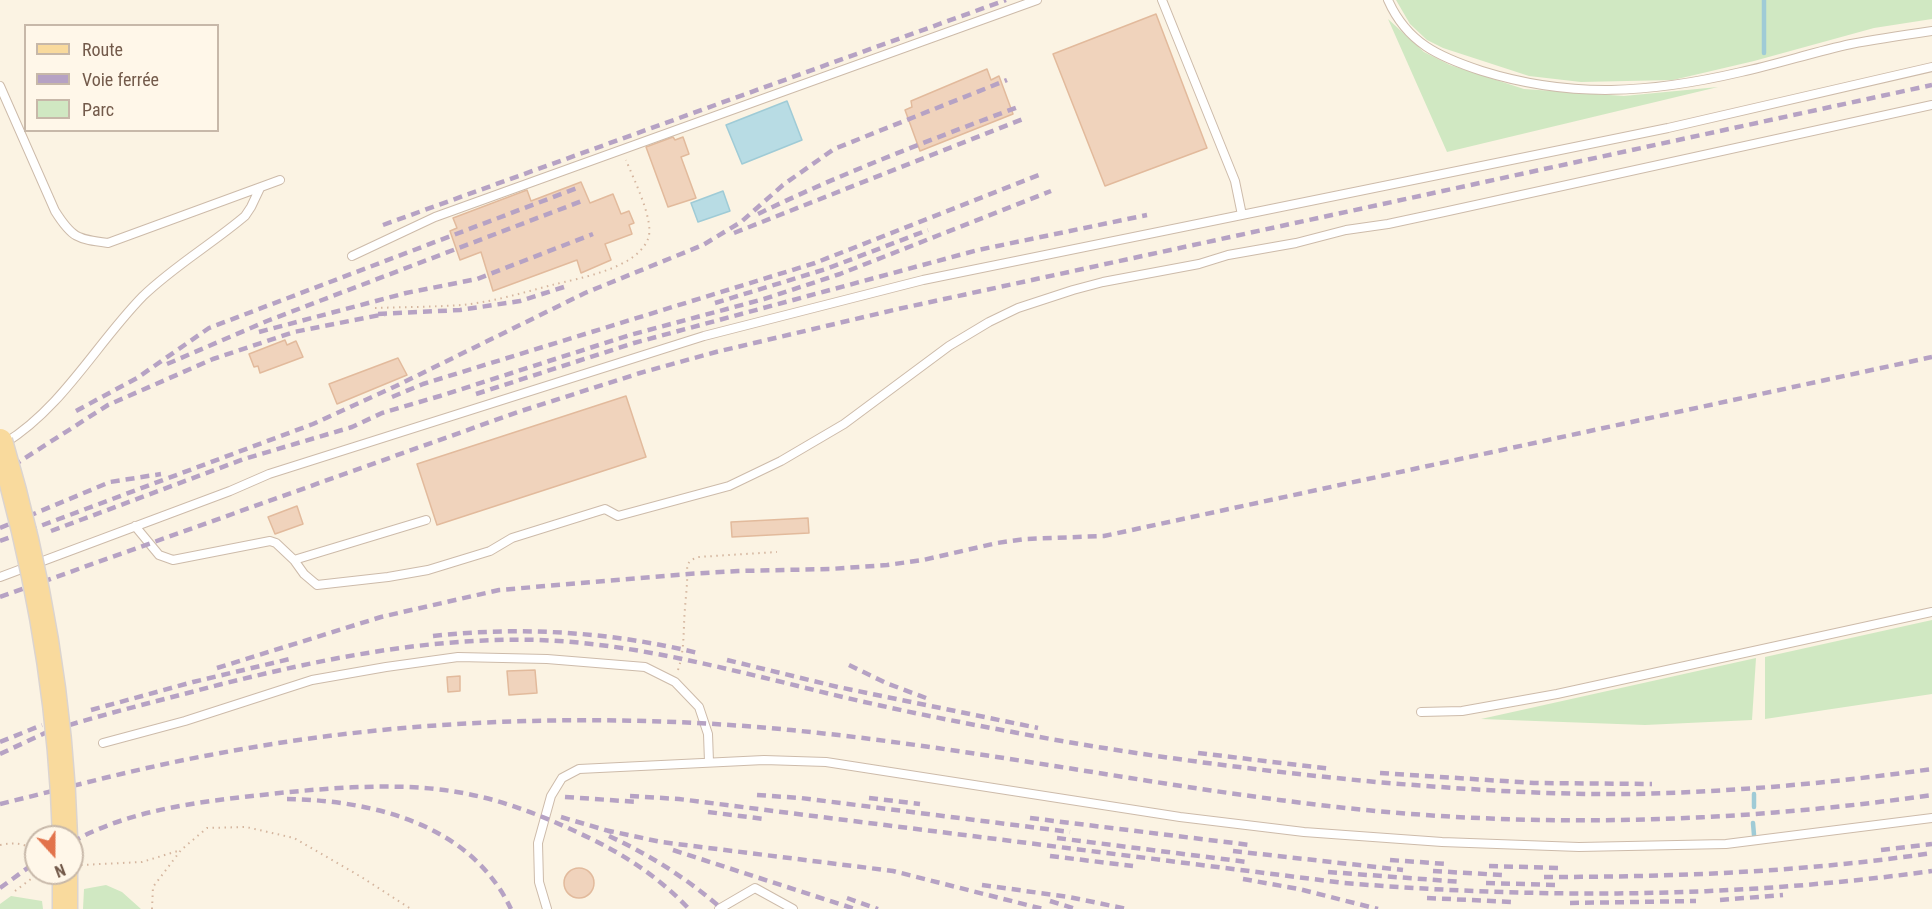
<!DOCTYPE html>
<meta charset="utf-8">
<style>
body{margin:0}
#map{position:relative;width:1932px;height:909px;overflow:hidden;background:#fbf3e3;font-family:"Roboto Condensed",sans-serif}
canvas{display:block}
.legend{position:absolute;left:24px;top:24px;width:195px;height:108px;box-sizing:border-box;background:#fff7e9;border:2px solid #c7b8a9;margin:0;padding:8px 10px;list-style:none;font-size:18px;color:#735a4a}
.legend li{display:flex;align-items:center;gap:12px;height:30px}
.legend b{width:30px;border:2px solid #c7b8a9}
.north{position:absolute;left:24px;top:825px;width:60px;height:60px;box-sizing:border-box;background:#fff7e9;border:2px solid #c7b8a9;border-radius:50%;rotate:159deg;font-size:16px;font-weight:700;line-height:24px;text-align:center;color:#735a4a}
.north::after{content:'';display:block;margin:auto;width:21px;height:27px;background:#e2734b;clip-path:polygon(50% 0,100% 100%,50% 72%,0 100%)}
</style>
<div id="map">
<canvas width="1932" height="909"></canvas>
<ul class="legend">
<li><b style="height:8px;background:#f9da9d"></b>Route</li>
<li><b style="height:8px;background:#b6a2c4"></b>Voie ferrée</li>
<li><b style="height:16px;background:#d0e8c2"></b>Parc</li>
</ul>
<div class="north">N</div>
</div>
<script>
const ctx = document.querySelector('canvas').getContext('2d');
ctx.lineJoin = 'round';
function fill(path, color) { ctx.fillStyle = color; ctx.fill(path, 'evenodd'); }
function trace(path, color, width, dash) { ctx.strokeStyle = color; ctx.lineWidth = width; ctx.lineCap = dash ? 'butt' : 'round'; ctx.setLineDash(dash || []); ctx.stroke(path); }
const green = new Path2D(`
 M 1396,0 L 1932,0 L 1932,19 L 1874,28 L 1754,61 L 1673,80 L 1581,82 L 1529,76 L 1443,48 L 1427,40 L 1410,24 Z
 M 1388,19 L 1424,52 L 1450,65 L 1524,89 L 1624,96 L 1718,87 L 1447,152 Z
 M 1932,620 L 1932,694 L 1765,719 L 1765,657 Z
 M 1756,658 L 1752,720 L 1645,725 L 1481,719 Z
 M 106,885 L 122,892 L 141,909 L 83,909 L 84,889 Z
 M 11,896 L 42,901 L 43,909 L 0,909 L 0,904 Z`);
const water = new Path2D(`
 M 787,101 L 802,140 L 742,164 L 726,125 Z
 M 723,191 L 730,211 L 698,222 L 691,203 Z`);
const stream = new Path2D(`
 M 1764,53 L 1764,0
 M 1754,807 L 1754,794
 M 1753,823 L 1754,835`);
const building = new Path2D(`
 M 1156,14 L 1207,148 L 1105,186 L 1053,54 Z
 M 987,69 L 991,80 L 999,76 L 1013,114 L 920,151 L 905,110 L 912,107 L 911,101 Z
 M 673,137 L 675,140 L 683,137 L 689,154 L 681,157 L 696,198 L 668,207 L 646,147 Z
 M 581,182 L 590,203 L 613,194 L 621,214 L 629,211 L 634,223 L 629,225 L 632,234 L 605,244 L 611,260 L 581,273 L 577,260 L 493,291 L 481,252 L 460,260 L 450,231 L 457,228 L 453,218 L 527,190 L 531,201 Z
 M 285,340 L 287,345 L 296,341 L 303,357 L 260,373 L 258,366 L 254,367 L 249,354 Z
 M 398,358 L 407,375 L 337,404 L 329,384 Z
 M 626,396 L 646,457 L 437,525 L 417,464 Z
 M 297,506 L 303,524 L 275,534 L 268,517 Z
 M 808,518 L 809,533 L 732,537 L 731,522 Z
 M 535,670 L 537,693 L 509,695 L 507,671 Z
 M 460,676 L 460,691 L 448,692 L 447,677 Z
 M564 883a15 15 0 1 1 30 0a15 15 0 1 1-30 0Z`);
const path = new Path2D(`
 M 375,308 C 404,307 433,307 462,305 C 492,302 522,293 552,285 C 579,278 636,269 648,239 C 655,221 633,178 626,160
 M 678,670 C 685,649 683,630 685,608 C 686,594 688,580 687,565 L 691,560 L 698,557 L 777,552
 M 0,845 C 14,842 24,843 36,851
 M 81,865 L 142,862 L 181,850
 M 15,891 L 39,873
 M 152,909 L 153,887 L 181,850 L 207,828 L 246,827 L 294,838 L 363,878 L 411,909`);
const service = new Path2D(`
 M 1162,0 L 1235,181 L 1242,215
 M 1388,0 C 1407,43 1439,57 1482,71 C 1572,99 1651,93 1741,72 C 1778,64 1814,52 1851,44 C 1878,39 1905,35 1932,31
 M 0,86 L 55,211 C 72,238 77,239 108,243 L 280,180
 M 352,256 L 435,217 L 1037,0
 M 5,443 C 63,407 96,344 143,296 C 174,266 212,244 245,216 L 251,207 L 260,188
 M 135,526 L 159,555 L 173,560 L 270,541 L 276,543 L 294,560 L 426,520
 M 294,560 L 304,574 L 317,585 L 388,577 L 428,570 L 490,551 L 512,538 L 605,509 L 618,516 L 729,486 L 781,461 L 844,424 L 949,346 L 989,322 L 1018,308 L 1073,290 L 1103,282 L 1199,264 L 1228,255 L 1296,243 L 1346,230 L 1388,224 L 1444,212 L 1932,105
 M 0,577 L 230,491 L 269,474 L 704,336 L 923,280 L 1668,128 L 1932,67
 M 1421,712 L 1462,711 L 1557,694 L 1932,612
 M 103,743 L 185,721 L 312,680 L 386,667 L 458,657 L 547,659 L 645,667 L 675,682 L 699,707 L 708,734 L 709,762
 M 547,909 L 539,882 L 538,843 L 551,796 L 562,778 L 579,769 L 764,760 L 826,762 L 1180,817 L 1304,832 L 1442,842 L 1579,847 L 1726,844 L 1932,818
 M 719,909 L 755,888 L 793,909`);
const primary = new Path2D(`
 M 65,909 L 65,873`);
const rail = new Path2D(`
 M 758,214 C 842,173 930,140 1018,107
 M 383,225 L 1006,0
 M 734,233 L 1023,119
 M 715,303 L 826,269 L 928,230
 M 378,314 L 460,310 L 520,301 L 564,287
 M 259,332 L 406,293 L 477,279 L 593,234
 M 167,364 L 267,321 L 582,201
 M 476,394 L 634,343 L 978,250 L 1147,215
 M 392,397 L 423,384 L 815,263 L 1044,173
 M 76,411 L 137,378 L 209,328 L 577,188
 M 0,474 L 108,405 L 213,359 L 294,332 L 385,314
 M 0,528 L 110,482 L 161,474
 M 51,531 L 244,459 L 352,427 L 382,413 L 440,396 L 630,335 L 764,299 L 840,274 L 1051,191
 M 0,541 L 313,424 L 396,386 L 585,293 L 703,245 L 741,222 L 783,185 L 834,149 L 1007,80
 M 0,597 L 518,412 L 640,373 L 716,352 L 898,309 L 1932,85
 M 433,636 C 522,626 611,632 698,653
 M 727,660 L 838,687 L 1038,728
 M 849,665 L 886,683 L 926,698
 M 217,668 L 381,617 L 499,590 L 688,574 L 738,571 L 830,569 L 887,565 L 923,560 L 997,543 L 1025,539 L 1104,536 L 1932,357
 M 91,710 L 193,682 L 294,658
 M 0,742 L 42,725
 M 1198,753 L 1332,769
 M 0,754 L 45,733 L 76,723 C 124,709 173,697 222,684 C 326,658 431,637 539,640 C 625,643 707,664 790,684 C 860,702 931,717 1002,730 C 1126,754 1251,770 1376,782 C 1461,789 1546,795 1631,794 C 1732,792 1832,783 1932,769
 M 1380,773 L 1534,783 L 1652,784
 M 757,795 L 801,798 L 1070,832
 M 630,796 L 679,799 L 1344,883 C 1540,899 1737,898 1932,871
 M 565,797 L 639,802
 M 869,798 L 920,804
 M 287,799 C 362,800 451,819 497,885 C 503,893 507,901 511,909
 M 0,804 C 70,787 139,768 210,755 C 369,724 534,715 697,723 C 912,734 1123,783 1337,807 C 1534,829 1735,823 1932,795
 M 708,812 L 764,819
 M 561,817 L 612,832
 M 1030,818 L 1250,845
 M 605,830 L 661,842 L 893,871 L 1043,909
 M 609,836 C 650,855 688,879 722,909
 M 1057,838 L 1247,862
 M 72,842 C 128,811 190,803 252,796 C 315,789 394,781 457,792 C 500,799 541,815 581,834 C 622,853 658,876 689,909
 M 673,850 L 855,909
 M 1881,850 L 1932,844
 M 1233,851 L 1403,870
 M 1050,856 L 1133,866
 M 1390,860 L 1447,864
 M 1489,866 L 1561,868
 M 1433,871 L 1502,875
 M 1328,872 L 1462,882
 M 1544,877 C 1674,877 1804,872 1932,853
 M 1243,879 L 1299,889 L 1378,909
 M 1486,883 L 1558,885
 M 982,885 L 1069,897 L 1127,909
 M 0,888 L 36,862
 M 847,898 L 878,909
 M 1427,898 L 1513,902
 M 1720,900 L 1783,895
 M 1050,901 L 1076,909
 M 1570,903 L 1696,901`);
const primaryBridge = new Path2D(`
 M 0,441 C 38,569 61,703 65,837`);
fill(green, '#d0e8c2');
fill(water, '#b8dce4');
trace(water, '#9fcbd6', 1.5);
trace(stream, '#9fcbd6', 4.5);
fill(building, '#f0d3bc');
trace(building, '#e2ba9c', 1.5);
trace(service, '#cdbbaa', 10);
trace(primary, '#dbd4d0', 27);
trace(path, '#d5b69f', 2, [1.5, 4.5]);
trace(service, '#fff', 8);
trace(primary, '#f9da9d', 24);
trace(rail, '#b6a2c4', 4.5, [9, 6]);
trace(primaryBridge, '#dbd4d0', 27, []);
trace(primaryBridge, '#f9da9d', 24);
</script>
